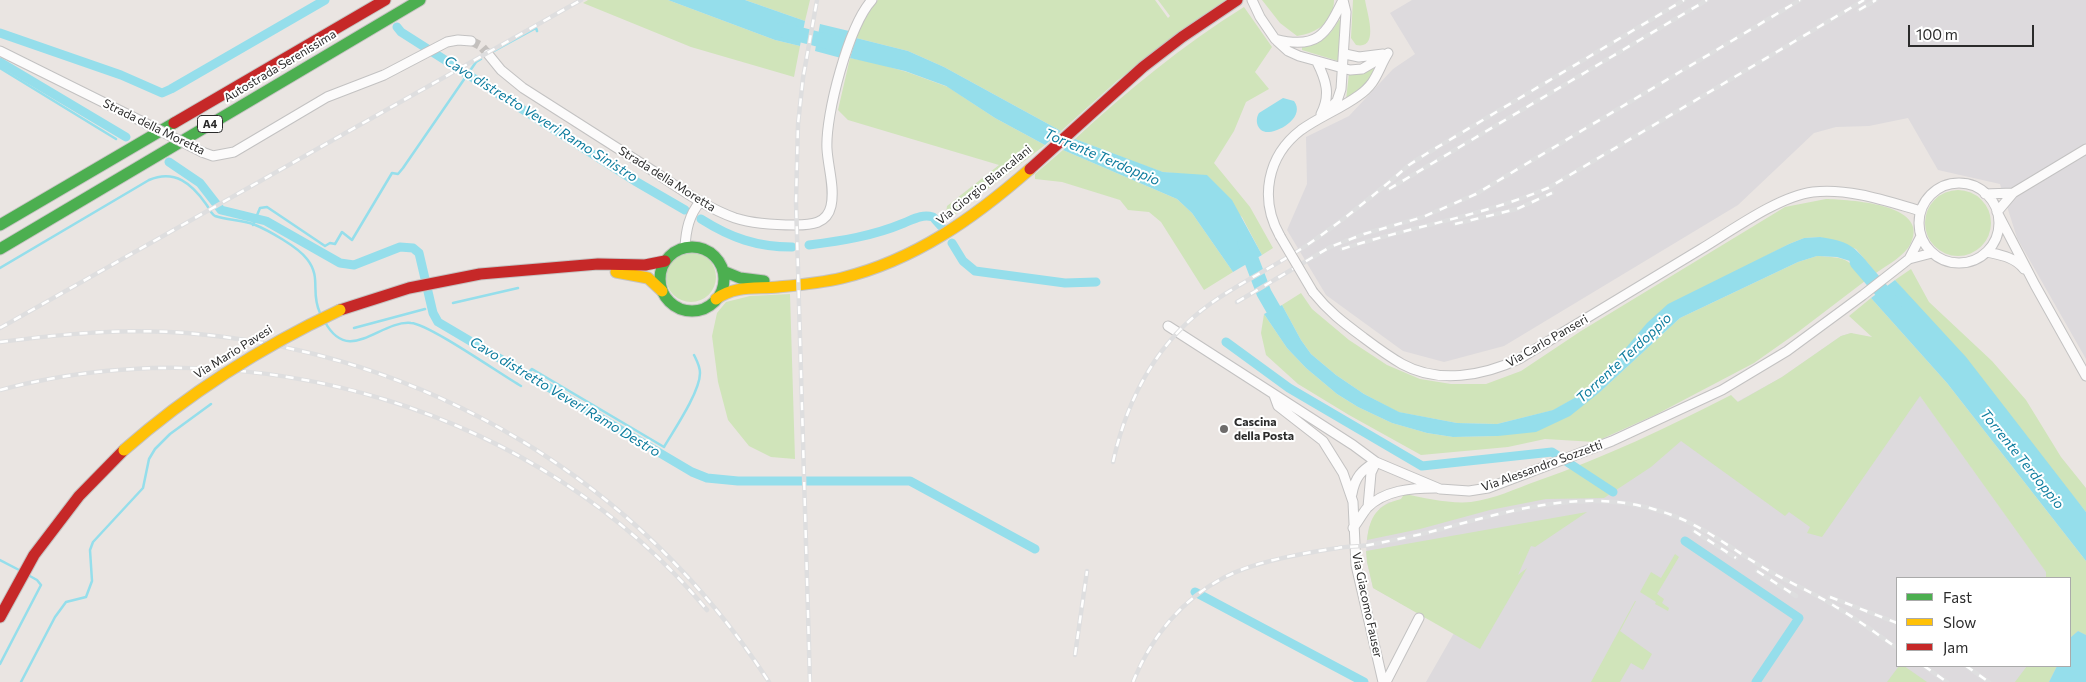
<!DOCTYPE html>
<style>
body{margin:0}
#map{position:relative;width:2086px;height:682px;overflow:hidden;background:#eae5e2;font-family:Commissioner,sans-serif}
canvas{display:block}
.legend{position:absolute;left:1896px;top:577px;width:175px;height:90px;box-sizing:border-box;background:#fff;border:1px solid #aaa;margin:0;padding:6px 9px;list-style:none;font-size:15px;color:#2b2b2b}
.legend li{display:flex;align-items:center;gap:10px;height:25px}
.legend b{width:25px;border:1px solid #aaa}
.scale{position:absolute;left:1908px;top:25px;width:126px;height:22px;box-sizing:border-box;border:2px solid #2b2b2b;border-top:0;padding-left:6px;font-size:15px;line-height:18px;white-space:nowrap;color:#2b2b2b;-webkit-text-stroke:4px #fff;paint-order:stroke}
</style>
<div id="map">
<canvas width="2086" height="682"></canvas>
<ul class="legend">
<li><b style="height:6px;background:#4caf50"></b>Fast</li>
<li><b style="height:6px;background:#ffc107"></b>Slow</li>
<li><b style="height:6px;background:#c62828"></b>Jam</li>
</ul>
<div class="scale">100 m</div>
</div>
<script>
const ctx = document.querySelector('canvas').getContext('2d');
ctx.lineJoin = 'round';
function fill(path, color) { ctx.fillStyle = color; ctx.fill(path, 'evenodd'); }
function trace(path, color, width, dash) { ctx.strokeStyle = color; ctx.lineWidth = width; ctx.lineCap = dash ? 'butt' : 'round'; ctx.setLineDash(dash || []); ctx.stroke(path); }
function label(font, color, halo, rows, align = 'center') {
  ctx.font = font + ' Commissioner,sans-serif'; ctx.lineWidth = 4; ctx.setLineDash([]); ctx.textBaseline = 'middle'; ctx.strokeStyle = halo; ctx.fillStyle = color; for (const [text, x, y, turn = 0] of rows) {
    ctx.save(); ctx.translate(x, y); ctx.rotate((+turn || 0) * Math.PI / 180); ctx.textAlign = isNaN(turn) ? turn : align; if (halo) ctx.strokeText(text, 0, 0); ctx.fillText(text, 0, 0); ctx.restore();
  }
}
const industrial = new Path2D(`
 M 1412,0 L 2086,0 L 2086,359 L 2017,238 L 2000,184 L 1938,170 L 1908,118 L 1869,126 L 1836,127 L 1814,133 L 1738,205 L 1504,346 L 1444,362 L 1403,351 L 1326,295 L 1287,230 L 1307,184 L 1306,137 L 1349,116 L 1393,69 L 1415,54 L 1390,13 Z
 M 1851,333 L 1886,348 L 2051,578 L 1897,578 L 1897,666 L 2070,666 L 2070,600 L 2086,618 L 2086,682 L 1426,682 L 1454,633 L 1373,588 L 1367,562 L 1366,545 L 1369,527 L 1380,508 L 1389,502 L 1467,511 L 1719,412 L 1782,377 L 1841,336 Z`);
const green = new Path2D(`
 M 588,0 L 668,0 L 775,40 L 800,46 L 794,77 L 691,47 L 583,3 Z
 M 745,0 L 810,0 L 805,21 Z
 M 878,0 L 1155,0 L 1168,18 L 1170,16 L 1158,0 L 1227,0 L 1118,80 L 1061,131 L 944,67 L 908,51 L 856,38 L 868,9 Z
 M 1262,0 L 1334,0 C 1334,22 1317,33 1297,36 L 1280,23 Z
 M 1353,0 L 1365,0 C 1367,13 1380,50 1356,45 L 1351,38 Z
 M 1244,7 L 1272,47 L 1255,72 L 1269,89 L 1246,102 L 1234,131 L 1214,163 L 1250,207 L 1273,248 L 1262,255 L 1242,217 L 1183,174 L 1163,172 L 1143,165 L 1075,139 C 1128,90 1183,45 1244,7 Z
 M 1339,20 L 1342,21 L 1338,61 L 1302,50 L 1302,47 C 1321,44 1329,37 1339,20 Z
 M 850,58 L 876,63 L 907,72 L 948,87 L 995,118 L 1045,145 L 945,222 L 947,206 L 999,165 L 848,120 L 838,110 Z
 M 1373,68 L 1376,72 L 1367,84 L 1346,100 L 1349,73 Z
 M 1063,150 L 1177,199 L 1192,213 L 1233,272 L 1204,290 L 1161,222 L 1149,212 L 1128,210 L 1120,200 L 1062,182 L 1035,179 L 1035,174 Z
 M1925 223a33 33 0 1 1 66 0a33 33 0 1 1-66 0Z
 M 1826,199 C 1848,200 1930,203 1911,243 C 1905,256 1887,265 1876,273 L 1856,249 L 1820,237 L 1804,238 L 1789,244 L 1739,270 L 1608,369 L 1585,392 L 1554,410 L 1497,424 L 1457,423 L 1398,412 L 1364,394 L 1336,375 L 1311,354 L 1301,340 L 1282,305 L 1301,293 L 1312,309 L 1349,340 L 1387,365 L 1420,379 L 1451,384 L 1486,384 L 1521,371 L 1581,331 L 1785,207 Z
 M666 277a25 25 0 1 1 50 0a25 25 0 1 1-50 0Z
 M 1817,256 C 1847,258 1847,257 1865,281 L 1798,332 L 1754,363 L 1657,414 L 1595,442 L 1545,439 L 1508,447 L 1421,455 L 1349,415 L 1298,384 L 1266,355 L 1261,333 L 1264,314 L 1287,348 L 1306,368 L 1337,394 L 1358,407 L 1392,423 L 1427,433 L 1453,437 L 1498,436 L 1600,392 L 1680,318 L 1798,262 Z
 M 1911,269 L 1929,302 L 1992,361 L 2026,400 L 2061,457 L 2086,488 L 2086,512 L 1895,280 Z
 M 790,294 L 795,459 L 771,457 L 749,446 L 728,420 L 718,382 L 712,336 L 717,313 L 726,302 L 750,296 Z
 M 1871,298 L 1947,383 L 2086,561 L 2086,635 L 2078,631 L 2070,638 L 2070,578 L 2046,578 L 2046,572 L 1920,396 L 1822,537 L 1807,533 L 1810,527 L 1789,512 L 1785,516 L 1681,441 L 1651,467 L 1604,498 L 1546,499 L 1490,510 L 1420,529 L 1367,540 C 1370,516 1377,505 1401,499 L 1404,494 C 1425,498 1450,504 1471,502 C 1494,499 1515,489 1537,481 C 1604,458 1668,427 1731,395 L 1738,402 L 1782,377 L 1841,336 L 1851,333 L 1872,337 L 1849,316 Z
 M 1587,512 L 1535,547 L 1531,546 L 1518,575 L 1527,568 L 1480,649 L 1373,588 L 1367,562 L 1366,551 Z
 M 1675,554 L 1679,557 L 1657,594 L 1664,599 L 1662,603 L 1669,608 L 1668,611 L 1655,604 L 1656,602 L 1640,592 L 1651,572 L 1661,578 Z
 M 1635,601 L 1636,601 L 1620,631 L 1652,654 L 1643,670 L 1631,663 L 1620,682 L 1591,682 Z
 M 1899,666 L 1904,666 L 1927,682 L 1887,682 Z
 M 2027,666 L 2057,666 L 2049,682 L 2015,682 Z`);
const water = new Path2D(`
 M 668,0 L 745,0 L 805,21 L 800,46 L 775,40 Z
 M 820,24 L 849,31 L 841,58 L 815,51 Z
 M 856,38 L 908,51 L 944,67 L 1061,131 L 1045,145 L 995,118 L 946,86 L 905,71 L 850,58 Z
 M 1283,98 L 1294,101 C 1305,116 1282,131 1269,132 C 1258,133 1254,121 1259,113 Z
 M 1075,139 L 1163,172 L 1207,175 L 1232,200 L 1262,255 L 1233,272 L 1192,213 L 1177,199 L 1063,150 Z
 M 1820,237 C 1854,242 1855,248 1876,273 L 1865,281 L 1850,261 L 1837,257 L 1817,256 L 1798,262 L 1680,318 L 1600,392 L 1570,416 L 1536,432 L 1498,436 L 1453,437 L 1427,433 L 1392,423 L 1358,407 L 1337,394 L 1306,368 L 1287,348 L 1264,314 L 1282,305 L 1301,340 L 1311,354 L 1336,375 L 1364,394 L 1399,412 L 1457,423 L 1497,424 L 1553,410 L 1585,392 L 1608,369 L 1647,323 L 1668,304 L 1789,244 L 1804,238 Z
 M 1895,280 L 1966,357 L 2086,512 L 2086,561 L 1947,383 L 1871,298 Z
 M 2078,631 L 2086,635 L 2086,682 L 2049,682 L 2057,666 L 2070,666 L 2070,638 Z`);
const stream = new Path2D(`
 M 494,51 L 536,28 L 537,31
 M 0,68 L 116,139
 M 253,225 L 260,208 L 267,207 L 325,246 L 330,243 L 335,244 L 342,232 L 352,240 L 392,173 L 398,174 L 403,168 L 476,62 L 481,59
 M 0,268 L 149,180 C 175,169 192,184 206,204 C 209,208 211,214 215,216 C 227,220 241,220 253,224 C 268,230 298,247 307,259 C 322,278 310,292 320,313
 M 453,303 L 518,288
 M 325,322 C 349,366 380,320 411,323 C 429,324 500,374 521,386
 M 354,328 L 425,309
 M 529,372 L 532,369 L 664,447 C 674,430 700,392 700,373 C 700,366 697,361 694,355
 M 0,560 L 21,571
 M 0,664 L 41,585 L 37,580 L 28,575
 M 21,682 L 55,617 L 66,602 L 86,597 L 92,581 L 90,550 L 93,542 L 143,488 L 149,459 L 155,449 L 170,434 L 211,404`);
const canal = new Path2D(`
 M 397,27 L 401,32 L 635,181 L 685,210
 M 0,33 L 121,75 L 162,93 L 171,89 L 325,0
 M 0,62 L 126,137
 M 169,162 L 200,183 L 221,210 L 266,221 L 340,263 L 354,265 L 400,247 L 413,248 L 419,253 L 433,313 L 438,322 L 692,472 L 707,478 L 738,481 L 910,481 L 1035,549
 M 701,219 C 731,238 757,247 792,247
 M 952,243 L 963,261 L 975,271 L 1065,283 L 1096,282
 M 809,245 C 841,241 873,236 904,223 C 914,219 922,214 933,217 L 941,226
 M 1226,342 L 1289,388 L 1422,466 L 1552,452 L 1613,492
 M 1685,541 L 1799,618 L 1756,682
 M 1195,592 L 1364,682`);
const river = new Path2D(`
 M 782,30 L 837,44
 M 1245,243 L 1264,293 L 1283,326
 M 1857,262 L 1894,305`);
const streetTunnel = new Path2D(`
 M 471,41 L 481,46 L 488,54`);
const street = new Path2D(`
 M 1252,0 L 1260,17 L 1275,39 C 1317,50 1326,35 1343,0
 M 1277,41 L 1288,51 L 1299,56 L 1350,70 L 1362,69 L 1386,55
 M 0,51 L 143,122
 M 488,54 L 501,70 L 523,88 C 565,115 608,142 650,169 C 678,187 704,207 735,218 C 754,224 775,225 795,225 C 811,225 827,224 831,206 C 835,188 828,167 827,149 C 825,115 849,25 872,0
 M 1345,54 L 1359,57 L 1383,54
 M 1317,62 C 1326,80 1331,95 1321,114
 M 1328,110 L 1337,101 L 1341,89 L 1346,12 L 1343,0
 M 2086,149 L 2013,193 L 1997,212 L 2035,285 L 2086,376
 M 202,152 L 213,156 L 234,152 L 327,97 L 384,75 L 447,42 L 458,40 L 471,41
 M1919 223a40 40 0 1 1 80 0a40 40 0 1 1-80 0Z
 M 1985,194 L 2013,193
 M 1280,236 C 1259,199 1267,156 1301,130 C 1319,117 1340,109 1358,96 C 1377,83 1377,71 1388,53
 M 685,247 C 686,230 689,215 700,202
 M 1987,252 C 2000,255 2015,257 2024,269
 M 1909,259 L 1921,236
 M 1313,292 C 1329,312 1344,323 1364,338 C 1376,347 1388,356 1402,364 C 1438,384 1483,376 1519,359 C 1580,322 1641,285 1701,249 C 1731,231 1779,196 1813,192 C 1850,188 1886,201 1921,211
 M 1168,326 L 1353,445 L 1376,462 L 1440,489 L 1469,491 L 1488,488 L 1612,441 L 1722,390 L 1787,351 L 1863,295 L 1909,259 L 1932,253
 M 1274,395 L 1278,406 L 1323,441 L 1343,473 L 1353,502 L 1356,565 L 1383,682
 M 1352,494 C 1355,477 1361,471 1375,462
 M 1368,507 L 1371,473 L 1376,462
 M 1353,528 C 1358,522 1362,514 1367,508 C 1384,490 1412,488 1435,488
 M 1386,682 L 1419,618`);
const fast = new Path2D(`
 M 0,225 L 174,123
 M660 279a32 32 0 1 1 64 0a32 32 0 1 1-64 0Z
 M 0,249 L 420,0
 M 723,271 L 740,278 L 764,281`);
const slow = new Path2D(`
 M 616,272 L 648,278 L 662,291
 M 716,299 C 735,285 756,289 778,287 C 799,285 821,283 842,278 C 915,260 974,218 1030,169`);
const jam = new Path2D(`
 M 174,123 L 385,0
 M 1030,169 L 1143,67 L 1182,37 L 1237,0
 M 340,310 L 409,288 L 480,274 L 598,264 L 645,265 L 665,261
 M 0,617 L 34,555 L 79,496 L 124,450`);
const rail = new Path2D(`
 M 1859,10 L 1876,0
 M 1389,189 L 1707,0
 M 1455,224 L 1517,209 L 1552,193
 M 1342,249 C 1410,227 1482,216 1548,188 L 1864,0
 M 1237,302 L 1330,247 L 1364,234 L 1423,217 L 1476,194 L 1800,0
 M 0,328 L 581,0
 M 0,342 C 62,334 125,328 187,333 C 427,353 638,480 769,682
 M 0,390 C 251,324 539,408 707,610
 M 1113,462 C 1127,399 1157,342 1210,304 C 1242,281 1278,265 1310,243 C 1345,219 1378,192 1409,165 L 1426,154 L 1684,0
 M 1694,531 L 1736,558
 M 1757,571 L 1796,596
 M 1830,597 L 1897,623
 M 1075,655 L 1087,571
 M 1924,666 L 1947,682
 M 1966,666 L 1989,682
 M 810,682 L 796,201 L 798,124 L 803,78 L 817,0
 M 1133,682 C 1151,637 1182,599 1225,577 C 1256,561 1304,553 1338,548 C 1348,546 1359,547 1369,545 C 1394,540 1420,535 1445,528 C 1512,510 1584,489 1653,509 C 1698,521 1725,545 1764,568 C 1787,582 1813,592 1836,607 C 1857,619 1877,634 1897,648`);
const streetBridge = new Path2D(`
 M 143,122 L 202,152
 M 1280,236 L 1313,292`);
const slowBridge = new Path2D(`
 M 124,450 C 190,392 261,347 340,310`);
const markers = [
 [1224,429,5,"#6e6c6b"]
];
const shields = [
 [210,124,25]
];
const shieldNames = [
 ["A4",210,124]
];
const streetNames = [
 ["Autostrada Serenissima",280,66,-31],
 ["Strada della Moretta",154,127,26],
 ["Strada della Moretta",667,179,32],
 ["Via Giorgio Biancalani",984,185,-39],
 ["Via Carlo Panseri",1547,341,-30],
 ["Via Mario Pavesi",233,352,-32],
 ["Via Alessandro Sozzetti",1542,466,-20],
 ["Via Giacomo Fauser",1367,605,78]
];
const poiNames = [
 ["Cascina",1234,422],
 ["della Posta",1234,436]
];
const waterNames = [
 ["Cavo distretto Veveri Ramo Sinistro",541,119,32],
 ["Torrente Terdoppio",1102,157,23],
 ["Torrente Terdoppio",1624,358,-43],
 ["Cavo distretto Veveri Ramo Destro",565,397,31],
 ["Torrente Terdoppio",2022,459,51]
];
fill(industrial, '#dddadd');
fill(green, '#d0e4ba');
fill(water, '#95deeb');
trace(stream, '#95deeb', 2.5);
trace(canal, '#95deeb', 9);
trace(river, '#95deeb', 15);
trace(streetTunnel, '#c4c0bd', 9, [9, 4.5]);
trace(street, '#c3c2c2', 11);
trace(fast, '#c5c3c2', 13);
trace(slow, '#c5c3c2', 13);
trace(jam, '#c5c3c2', 13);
trace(street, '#fcfbfb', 9);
trace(fast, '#4caf50', 11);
trace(slow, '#ffc107', 11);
trace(jam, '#c62828', 11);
trace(rail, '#dededf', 4.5);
trace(rail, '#fff', 2.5, [8]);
trace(streetBridge, '#c3c2c2', 11, []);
trace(slowBridge, '#c5c3c2', 13, []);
trace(streetBridge, '#fcfbfb', 9);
trace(slowBridge, '#ffc107', 11);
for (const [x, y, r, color] of markers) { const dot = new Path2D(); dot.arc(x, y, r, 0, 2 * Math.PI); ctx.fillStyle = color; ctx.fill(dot); trace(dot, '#fff', 2); }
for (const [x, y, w] of shields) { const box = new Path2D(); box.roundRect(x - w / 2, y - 8.5, w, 17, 4); ctx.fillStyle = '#fff'; ctx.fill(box); trace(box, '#2b2b2b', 1); }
label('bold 11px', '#2b2b2b', null, shieldNames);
label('12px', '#2b2b2b', '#fff', streetNames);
label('bold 12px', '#2b2b2b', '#fff', poiNames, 'left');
label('italic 14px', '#0d7c9e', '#fff', waterNames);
</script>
